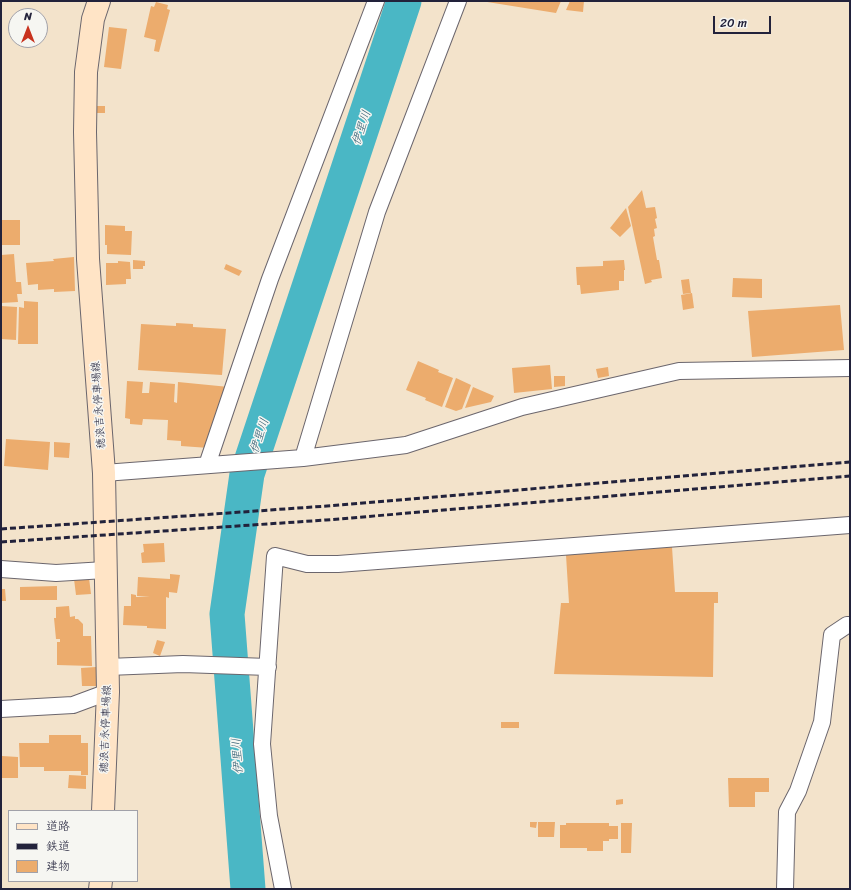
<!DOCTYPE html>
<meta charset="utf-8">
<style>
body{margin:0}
#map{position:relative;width:851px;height:890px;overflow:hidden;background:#f3e3cb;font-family:Sriracha,"Klee One",sans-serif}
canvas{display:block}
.frame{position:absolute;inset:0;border:2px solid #22223b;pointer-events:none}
.legend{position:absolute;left:8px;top:810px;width:130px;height:72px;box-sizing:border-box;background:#f6f6f2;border:1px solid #a1a1a9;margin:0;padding:5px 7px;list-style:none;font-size:12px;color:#22223b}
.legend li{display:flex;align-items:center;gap:8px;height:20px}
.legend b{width:20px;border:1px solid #a1a1a9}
.north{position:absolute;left:8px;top:8px;width:40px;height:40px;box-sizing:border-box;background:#f6f6f2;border:1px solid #a1a1a9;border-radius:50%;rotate:0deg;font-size:11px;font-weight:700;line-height:16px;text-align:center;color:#22223b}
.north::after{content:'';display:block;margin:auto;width:14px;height:18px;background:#c8321e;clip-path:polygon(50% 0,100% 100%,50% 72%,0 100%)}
.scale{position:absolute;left:713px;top:16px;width:58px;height:18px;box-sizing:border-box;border:2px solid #22223b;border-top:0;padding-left:5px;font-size:12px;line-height:14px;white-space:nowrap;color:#22223b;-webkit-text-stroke:3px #f6f6f2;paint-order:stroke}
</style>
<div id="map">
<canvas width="851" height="890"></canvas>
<div class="frame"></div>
<ul class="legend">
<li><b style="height:5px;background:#ffe4c6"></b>道路</li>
<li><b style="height:5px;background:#22223b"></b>鉄道</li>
<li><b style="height:11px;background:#ecac6d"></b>建物</li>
</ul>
<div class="north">N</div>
<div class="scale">20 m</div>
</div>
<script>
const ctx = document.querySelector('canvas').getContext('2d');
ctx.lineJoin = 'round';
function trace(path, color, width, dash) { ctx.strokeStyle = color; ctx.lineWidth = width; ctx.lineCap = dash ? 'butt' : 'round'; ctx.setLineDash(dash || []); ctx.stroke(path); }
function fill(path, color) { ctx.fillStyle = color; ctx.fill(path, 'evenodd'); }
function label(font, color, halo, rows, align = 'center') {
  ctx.font = font + ' Sriracha,"Klee One",sans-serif'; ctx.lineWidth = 3; ctx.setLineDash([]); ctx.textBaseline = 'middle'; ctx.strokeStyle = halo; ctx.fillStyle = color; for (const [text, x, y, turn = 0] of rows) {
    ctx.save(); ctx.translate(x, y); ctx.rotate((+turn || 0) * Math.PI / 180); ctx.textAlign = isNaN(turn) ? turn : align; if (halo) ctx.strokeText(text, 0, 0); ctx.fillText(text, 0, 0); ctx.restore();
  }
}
const river = new Path2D(`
 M 248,889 L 227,614 L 247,474 L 404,1`);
const building = new Path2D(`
 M 481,1 L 561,1 L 556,13 Z
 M 570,1 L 584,1 L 583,12 L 566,10 Z
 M 156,2 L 168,5 L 167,9 L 170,10 L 159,52 L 154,51 L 156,40 L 144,37 L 151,6 L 154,7 Z
 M 109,27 L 127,29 L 121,69 L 104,67 Z
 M 97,106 L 105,106 L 105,113 L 97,113 Z
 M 642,190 L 646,208 L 655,207 L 657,218 L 655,219 L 657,228 L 654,229 L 655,236 L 653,237 L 657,260 L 659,260 L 662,278 L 651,280 L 652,282 L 645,284 L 628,207 Z
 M 626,208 L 631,226 L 620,237 L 610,228 Z
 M 1,220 L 20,220 L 20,245 L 1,245 Z
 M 105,225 L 125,226 L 125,231 L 132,231 L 131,255 L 107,254 L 107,245 L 105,245 Z
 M 14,254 L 16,282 L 21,282 L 22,294 L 17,294 L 18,302 L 1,303 L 1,255 Z
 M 74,257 L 75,291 L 54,292 L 54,289 L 38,290 L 38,284 L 28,285 L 26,263 L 54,261 L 53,259 Z
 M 133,260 L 145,261 L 145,266 L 143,266 L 143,269 L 133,269 Z
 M 624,260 L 625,270 L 624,270 L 624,281 L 619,281 L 619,290 L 581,294 L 580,285 L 577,285 L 576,267 L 603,266 L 603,261 Z
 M 118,261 L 130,262 L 131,279 L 126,279 L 126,284 L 106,285 L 106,263 L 118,263 Z
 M 226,264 L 242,271 L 239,276 L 224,269 Z
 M 733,278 L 762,279 L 762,298 L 732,297 Z
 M 689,279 L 691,293 L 683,294 L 681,280 Z
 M 692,293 L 694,308 L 683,310 L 681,295 Z
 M 24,301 L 38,302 L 38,344 L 18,344 L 19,307 L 24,308 Z
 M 840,305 L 844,350 L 752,357 L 748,311 Z
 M 1,306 L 17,307 L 16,340 L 1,339 Z
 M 176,323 L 193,324 L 193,327 L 226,329 L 222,375 L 138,370 L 141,324 L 176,326 Z
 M 418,361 L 439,370 L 438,372 L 453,378 L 442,407 L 425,400 L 426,398 L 406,390 Z
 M 550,365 L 552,389 L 514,393 L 512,368 Z
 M 608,367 L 609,376 L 598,378 L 596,369 Z
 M 554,376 L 565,376 L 565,386 L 554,387 Z
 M 456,378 L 471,385 L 462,409 L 456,411 L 445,407 Z
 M 127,381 L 143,382 L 142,393 L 149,393 L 150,382 L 175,384 L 174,402 L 177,403 L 178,382 L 229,387 L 209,448 L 181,446 L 181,441 L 167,440 L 168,420 L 143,419 L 142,425 L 130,424 L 130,419 L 125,418 Z
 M 473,387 L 494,396 L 491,402 L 465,408 Z
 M 6,439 L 50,442 L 48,470 L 4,466 Z
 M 54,442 L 70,443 L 69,458 L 54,457 Z
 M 164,543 L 165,562 L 142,563 L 141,553 L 144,552 L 143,544 Z
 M 672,547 L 675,592 L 718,592 L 718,603 L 714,603 L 713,677 L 554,674 L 561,603 L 569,603 L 566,555 Z
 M 170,574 L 180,575 L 177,593 L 169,592 L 169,598 L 166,597 L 166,629 L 147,628 L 147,626 L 123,625 L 124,606 L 131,606 L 131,594 L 136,595 L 136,597 L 150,597 L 137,596 L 138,577 L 170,579 Z
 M 89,578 L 91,594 L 76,595 L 74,579 Z
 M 57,586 L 57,600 L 20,600 L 20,587 Z
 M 1,589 L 5,589 L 6,601 L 1,601 Z
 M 69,606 L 70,617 L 75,616 L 75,619 L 78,619 L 83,624 L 83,636 L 91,636 L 92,666 L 57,665 L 57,642 L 60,642 L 60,639 L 56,639 L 54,618 L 56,618 L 56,607 Z
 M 157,640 L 165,642 L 160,656 L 153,653 Z
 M 96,667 L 96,686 L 82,686 L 81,668 Z
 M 501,722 L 519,722 L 519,728 L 501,728 Z
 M 49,735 L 81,735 L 81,743 L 88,743 L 88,775 L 81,775 L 81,771 L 44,771 L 44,767 L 20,767 L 19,743 L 49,743 Z
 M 2,756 L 18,757 L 18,778 L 2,778 Z
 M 69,775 L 86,776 L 86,789 L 68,788 Z
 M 728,778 L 769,778 L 769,792 L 755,792 L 755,807 L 729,807 Z
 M 623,799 L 623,804 L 616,805 L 616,800 Z
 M 530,822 L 537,822 L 536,828 L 530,827 Z
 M 538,822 L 555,822 L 554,837 L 538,837 Z
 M 566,823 L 609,823 L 609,826 L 618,826 L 618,839 L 609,839 L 609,841 L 603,841 L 603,851 L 587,851 L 587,848 L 560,848 L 560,825 L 566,825 Z
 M 621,823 L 632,823 L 631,853 L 621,853 Z`);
const minor = new Path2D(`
 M 303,458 L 377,212 L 458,1
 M 207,465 L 270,279 L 376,1
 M 104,473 L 303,458 L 406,445 L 522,407 L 679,371 L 850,368
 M 1,569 L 56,573 L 105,570
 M 108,667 L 183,664 L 268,667
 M 1,709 L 73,705 L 108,692
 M 283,889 L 269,816 L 262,744 L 275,556 L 307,564 L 338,564 L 850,525
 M 785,889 L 787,812 L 798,791 L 822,722 L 832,635 L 847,625 L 850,625`);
const secondary = new Path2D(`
 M 99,1 L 93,19 L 86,72 L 85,132 L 88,259 L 104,473 L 108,692 L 103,811
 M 100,889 L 101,881`);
const rail = new Path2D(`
 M 1,529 L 327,506 L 850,462
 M 1,542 L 326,520 L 850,476`);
const streetNames = [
 ["穂浪吉永停車場線",99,405,-94],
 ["穂浪吉永停車場線",106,729,-88]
];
const waterNames = [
 ["伊里川",362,128,-72],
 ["伊里川",260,436,-72],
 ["伊里川",238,756,-94]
];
trace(river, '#4ab7c5', 35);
fill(building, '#ecac6d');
trace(minor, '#6b666d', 18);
trace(secondary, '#6b666d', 24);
trace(minor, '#fff', 16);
trace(secondary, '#ffe4c6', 22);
trace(rail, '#22223b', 3, [6, 3]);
label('11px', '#22223b', '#f6f6f2', streetNames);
label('italic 12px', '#325e72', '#f6f6f2', waterNames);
</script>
